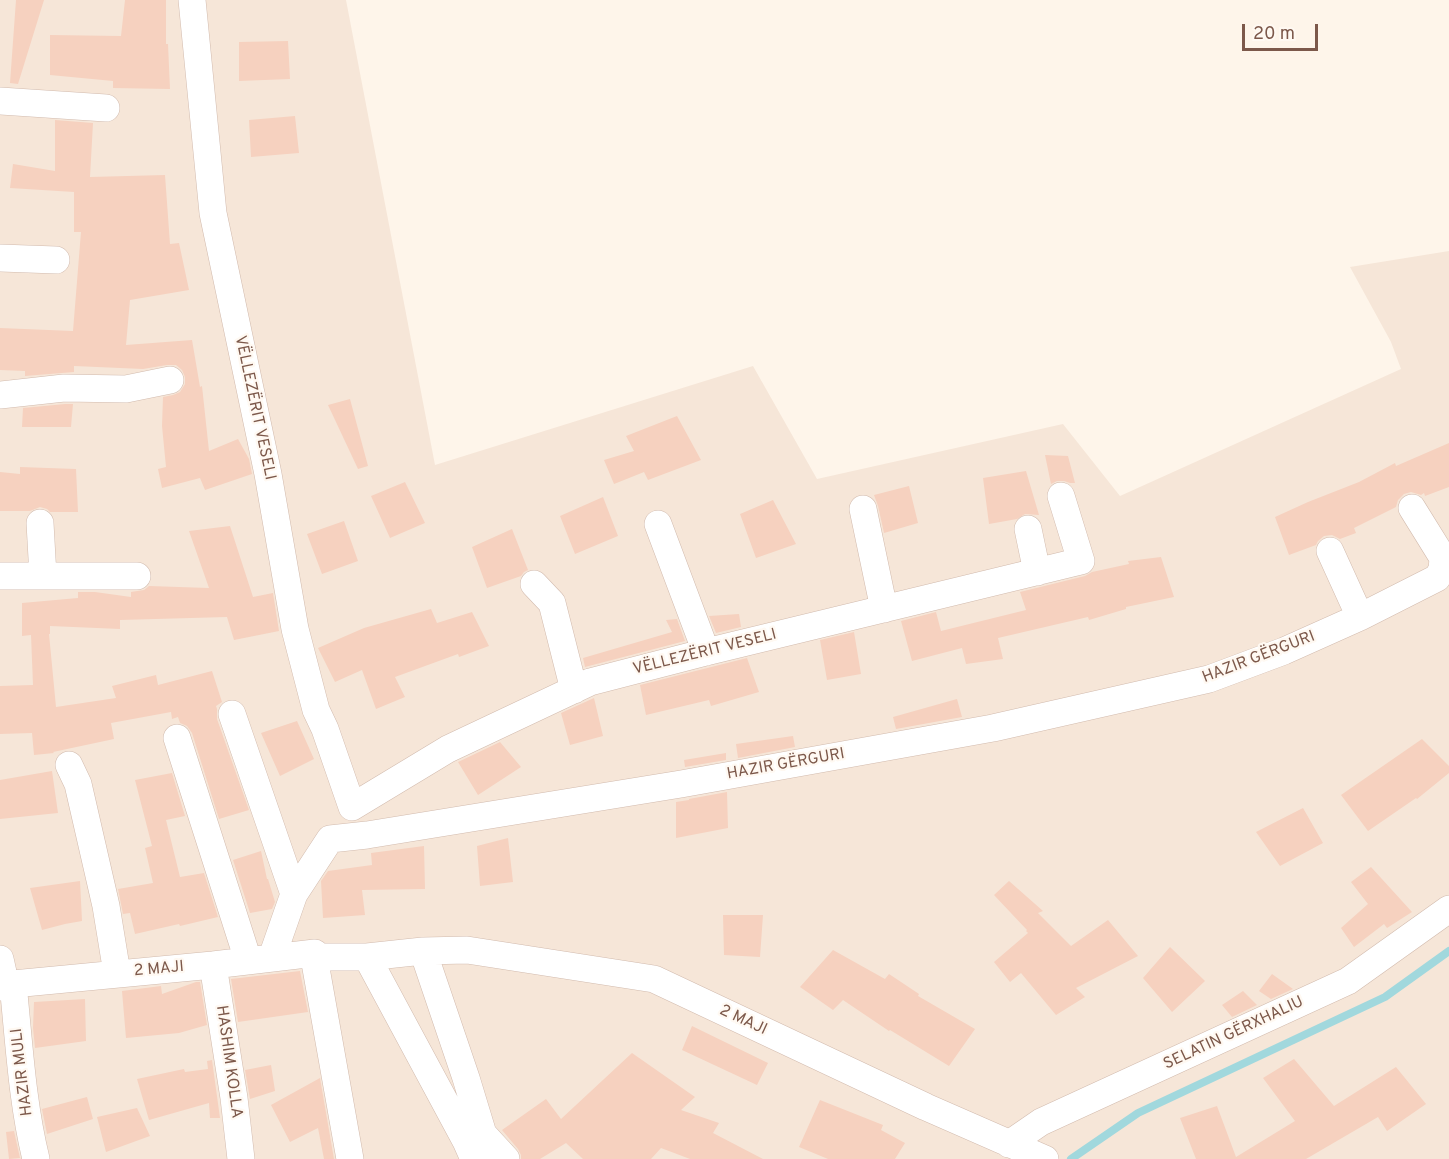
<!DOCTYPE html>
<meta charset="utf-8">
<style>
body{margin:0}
#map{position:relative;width:1449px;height:1159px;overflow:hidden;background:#fef5ea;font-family:Overpass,sans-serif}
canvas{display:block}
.scale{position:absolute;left:1242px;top:24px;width:76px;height:27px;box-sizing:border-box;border:3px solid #7c584a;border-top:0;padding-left:8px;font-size:18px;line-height:21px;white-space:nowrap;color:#7c584a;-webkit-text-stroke:4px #fff9f2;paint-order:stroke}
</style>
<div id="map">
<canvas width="1449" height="1159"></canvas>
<div class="scale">20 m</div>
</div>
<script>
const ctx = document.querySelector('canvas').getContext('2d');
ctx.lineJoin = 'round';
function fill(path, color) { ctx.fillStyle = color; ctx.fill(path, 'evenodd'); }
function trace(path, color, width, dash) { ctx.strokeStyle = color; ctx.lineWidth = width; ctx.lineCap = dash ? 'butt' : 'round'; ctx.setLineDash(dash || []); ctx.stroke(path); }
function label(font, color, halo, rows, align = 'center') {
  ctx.font = font + ' Overpass,sans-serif'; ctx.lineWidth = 4.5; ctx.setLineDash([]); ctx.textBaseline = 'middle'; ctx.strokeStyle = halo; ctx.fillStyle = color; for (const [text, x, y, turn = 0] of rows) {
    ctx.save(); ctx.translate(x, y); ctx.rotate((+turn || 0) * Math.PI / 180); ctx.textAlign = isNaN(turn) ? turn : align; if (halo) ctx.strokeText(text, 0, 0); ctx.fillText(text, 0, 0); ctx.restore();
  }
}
const residential = new Path2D(`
 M 0,0 L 346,0 L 435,465 L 753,366 L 817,479 L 1063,424 L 1120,496 L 1401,369 L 1391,342 L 1350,267 L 1449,251 L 1449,1159 L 0,1159 Z`);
const stream = new Path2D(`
 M 1071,1159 L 1138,1113 L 1385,997 L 1449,951`);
const building = new Path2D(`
 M 16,0 L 44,0 L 18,84 L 10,83 Z
 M 125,0 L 166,0 L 166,44 L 168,44 L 170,89 L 113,88 L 113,81 L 50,75 L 50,35 L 121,36 Z
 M 288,41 L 290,79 L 239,81 L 239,42 Z
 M 295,116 L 299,153 L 251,157 L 249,120 Z
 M 55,120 L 93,123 L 90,177 L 165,175 L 170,244 L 179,243 L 189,290 L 130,300 L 126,345 L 192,340 L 200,387 L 202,386 L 209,451 L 238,439 L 249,459 L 252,474 L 205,490 L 200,478 L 162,488 L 158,469 L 166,467 L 162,426 L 163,397 L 173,395 L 180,392 L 185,384 L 185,377 L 182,370 L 176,365 L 167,365 L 143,369 L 74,366 L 74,372 L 25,376 L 25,371 L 0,370 L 0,328 L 73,331 L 81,232 L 74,232 L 74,192 L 10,188 L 13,164 L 55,171 Z
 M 350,399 L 368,466 L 358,469 L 328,405 Z
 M 65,404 L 73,404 L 71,427 L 22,427 L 23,408 Z
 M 677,416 L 701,460 L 648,480 L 644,472 L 614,484 L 604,460 L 634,451 L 626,436 Z
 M 1449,443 L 1449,487 L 1425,496 L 1424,493 L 1421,495 L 1411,492 L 1404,494 L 1398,500 L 1396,507 L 1354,528 L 1356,533 L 1340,539 L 1332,535 L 1324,536 L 1318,541 L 1316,545 L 1289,555 L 1275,517 L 1308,502 L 1359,482 L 1395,463 L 1396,466 Z
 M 1045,455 L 1068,456 L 1075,483 L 1070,483 L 1064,481 L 1057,481 L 1051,484 Z
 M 20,467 L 76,469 L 78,512 L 50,512 L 47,509 L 40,507 L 30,511 L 0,511 L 0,472 L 20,474 Z
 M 1026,471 L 1039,515 L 1025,514 L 1017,519 L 989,524 L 983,478 Z
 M 405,482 L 425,523 L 390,538 L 371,496 Z
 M 909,486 L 918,523 L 884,533 L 878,506 L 874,495 Z
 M 603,497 L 618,536 L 575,554 L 560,516 Z
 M 773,500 L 796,544 L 756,558 L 740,514 Z
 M 344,521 L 358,561 L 322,574 L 307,534 Z
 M 230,526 L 253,597 L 273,593 L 279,631 L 234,640 L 227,617 L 120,620 L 120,629 L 50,626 L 50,634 L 49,634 L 56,707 L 116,698 L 112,686 L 156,675 L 158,685 L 212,671 L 222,702 L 216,706 L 217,709 L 217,719 L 249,810 L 219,819 L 192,733 L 187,726 L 180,723 L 178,717 L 172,719 L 171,712 L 111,723 L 114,739 L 53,752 L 54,753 L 34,755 L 32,733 L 0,734 L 0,686 L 33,685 L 31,635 L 22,636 L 22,603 L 78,598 L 78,592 L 95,592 L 131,597 L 131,592 L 144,590 L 149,586 L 209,588 L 189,531 Z
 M 512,529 L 528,570 L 524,572 L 521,576 L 487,588 L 472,547 Z
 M 1161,557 L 1174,597 L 1126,607 L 1126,609 L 1089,620 L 1088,617 L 998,638 L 1003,659 L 966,664 L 962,648 L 912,661 L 901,621 L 936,612 L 941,631 L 1026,610 L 1020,592 L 1085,576 L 1092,572 L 1129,564 L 1128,561 Z
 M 431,609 L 437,623 L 472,612 L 489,646 L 459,657 L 458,654 L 395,677 L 405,697 L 376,709 L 362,670 L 335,682 L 318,648 L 364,628 Z
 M 739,614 L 741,627 L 716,633 L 709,616 Z
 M 677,619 L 685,641 L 585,667 L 583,658 L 672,632 L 666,620 Z
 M 854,632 L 861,674 L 827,680 L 820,640 Z
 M 747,658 L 759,692 L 711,706 L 709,700 L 646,715 L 640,685 Z
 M 594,698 L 603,736 L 570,745 L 561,713 Z
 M 957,699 L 962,717 L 896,729 L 893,717 Z
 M 297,721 L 314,759 L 280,776 L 261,733 Z
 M 793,736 L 795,747 L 738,758 L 736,744 Z
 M 1422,739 L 1449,766 L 1449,773 L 1417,799 L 1416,798 L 1368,831 L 1341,795 Z
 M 500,742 L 521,767 L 478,795 L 458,762 Z
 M 726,753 L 726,760 L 685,767 L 684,760 Z
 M 52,771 L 58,813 L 0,819 L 0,780 Z
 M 172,773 L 185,816 L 166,820 L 180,877 L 204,873 L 218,917 L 180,926 L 179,924 L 135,934 L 130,913 L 123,914 L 118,889 L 153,883 L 145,848 L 152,846 L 135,780 Z
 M 727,792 L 728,828 L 676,838 L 676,802 L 689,800 L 689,799 Z
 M 1303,808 L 1323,843 L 1280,866 L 1256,832 Z
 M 508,838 L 513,882 L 480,886 L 477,846 Z
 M 424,846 L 425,889 L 362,890 L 365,915 L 323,918 L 321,881 L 328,871 L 372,865 L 371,853 Z
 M 261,851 L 267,879 L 268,879 L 275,902 L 272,909 L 250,913 L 233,860 Z
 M 1371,867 L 1412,912 L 1387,928 L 1384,924 L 1354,947 L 1341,928 L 1368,904 L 1351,882 Z
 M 80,881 L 82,921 L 65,924 L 42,930 L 30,888 Z
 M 1009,881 L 1043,911 L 1038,913 L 1071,946 L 1108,920 L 1138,956 L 1076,988 L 1085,997 L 1056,1015 L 1021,973 L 1010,982 L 994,962 L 1028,933 L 1026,931 L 1027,930 L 994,895 Z
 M 723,915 L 763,915 L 760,957 L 724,955 Z
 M 1170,947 L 1205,981 L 1172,1012 L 1143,978 Z
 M 833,950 L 885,979 L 889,974 L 919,994 L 918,996 L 975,1029 L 949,1066 L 890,1030 L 889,1031 L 843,1000 L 833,1010 L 800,987 Z
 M 300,971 L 308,1012 L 238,1022 L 231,979 Z
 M 1272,974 L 1293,989 L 1271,999 L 1259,991 Z
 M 196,982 L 200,982 L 207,1025 L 179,1033 L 126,1038 L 122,991 L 161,986 L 162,994 Z
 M 1243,991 L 1257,1005 L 1232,1017 L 1222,1005 Z
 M 85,999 L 86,1041 L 35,1048 L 33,1028 L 34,1002 Z
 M 692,1026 L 768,1063 L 757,1085 L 682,1050 Z
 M 632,1053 L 695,1097 L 681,1110 L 719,1123 L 713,1133 L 763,1159 L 690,1159 L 661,1148 L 651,1159 L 583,1159 L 566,1143 L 540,1159 L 521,1159 L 521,1155 L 518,1149 L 502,1130 L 546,1099 L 561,1119 Z
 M 1294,1059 L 1334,1106 L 1396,1067 L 1426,1104 L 1387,1131 L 1378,1117 L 1306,1159 L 1196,1159 L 1180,1118 L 1217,1106 L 1236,1157 L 1295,1121 L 1263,1078 Z
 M 212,1060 L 220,1118 L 210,1118 L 209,1103 L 149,1120 L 137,1079 L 184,1069 L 185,1072 L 208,1069 L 207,1061 Z
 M 271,1065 L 275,1091 L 250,1099 L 245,1070 Z
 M 320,1078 L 334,1159 L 324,1159 L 318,1128 L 290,1142 L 271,1105 Z
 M 87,1097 L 93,1119 L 47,1134 L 42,1109 Z
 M 820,1100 L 883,1125 L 881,1130 L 905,1143 L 895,1159 L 828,1159 L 799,1147 Z
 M 137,1108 L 150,1136 L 106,1152 L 97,1117 Z
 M 14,1131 L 20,1158 L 9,1159 L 6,1132 Z`);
const minor = new Path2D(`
 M 192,0 L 213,213 L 268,474 L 295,629 L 316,710 L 325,729 L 352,807 L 448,749 L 590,682 L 706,652 L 1081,561 L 1061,496
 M 0,101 L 106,108
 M 0,258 L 56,260
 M 0,395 L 64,388 L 126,389 L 170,380
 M 863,509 L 884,609
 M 40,523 L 43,576
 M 658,524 L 706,652
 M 1028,529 L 1037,572
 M 1330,551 L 1360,617
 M 0,576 L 137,576
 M 534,584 L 552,603 L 574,690
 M 232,714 L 294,894
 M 177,738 L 248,960
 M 69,765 L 78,784 L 106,906 L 117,973
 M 423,951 L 466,1078 L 483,1134 L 506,1159
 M 272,957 L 294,894 L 330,839 L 367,835 L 681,784 L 993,728 L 1209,679 L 1284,651 L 1360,617 L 1437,578 L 1442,570 L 1443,558 L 1412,508
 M 314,957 L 350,1159
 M 367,957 L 466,1141 L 474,1159
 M 0,959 L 6,986
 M 213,965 L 234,1098 L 241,1159
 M 13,984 C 19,1042 22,1102 36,1159
 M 0,987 L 13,984 L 213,965 L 315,953 L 314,957 L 367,957 L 423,951 L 467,950 L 654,979 L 926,1107 L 1045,1159
 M 1009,1144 L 1041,1122 L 1348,981 L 1449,909`);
const streetNames = [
 ["VËLLEZËRIT VESELI",254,408,78],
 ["VËLLEZËRIT VESELI",705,653,-14],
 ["HAZIR GËRGURI",1259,658,-21],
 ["HAZIR GËRGURI",786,765,-10],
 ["2 MAJI",159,970,-5],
 ["2 MAJI",743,1021,25],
 ["SELATIN GËRXHALIU",1234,1034,-25],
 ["HASHIM KOLLA",228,1062,82],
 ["HAZIR MULI",23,1072,-97]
];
fill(residential, '#f6e6d8');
trace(stream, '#a1d8dd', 8);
fill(building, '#f6d1bf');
trace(minor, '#d2bbae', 28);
trace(minor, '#fff', 27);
label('16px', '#7c584a', '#fff9f2', streetNames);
</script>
